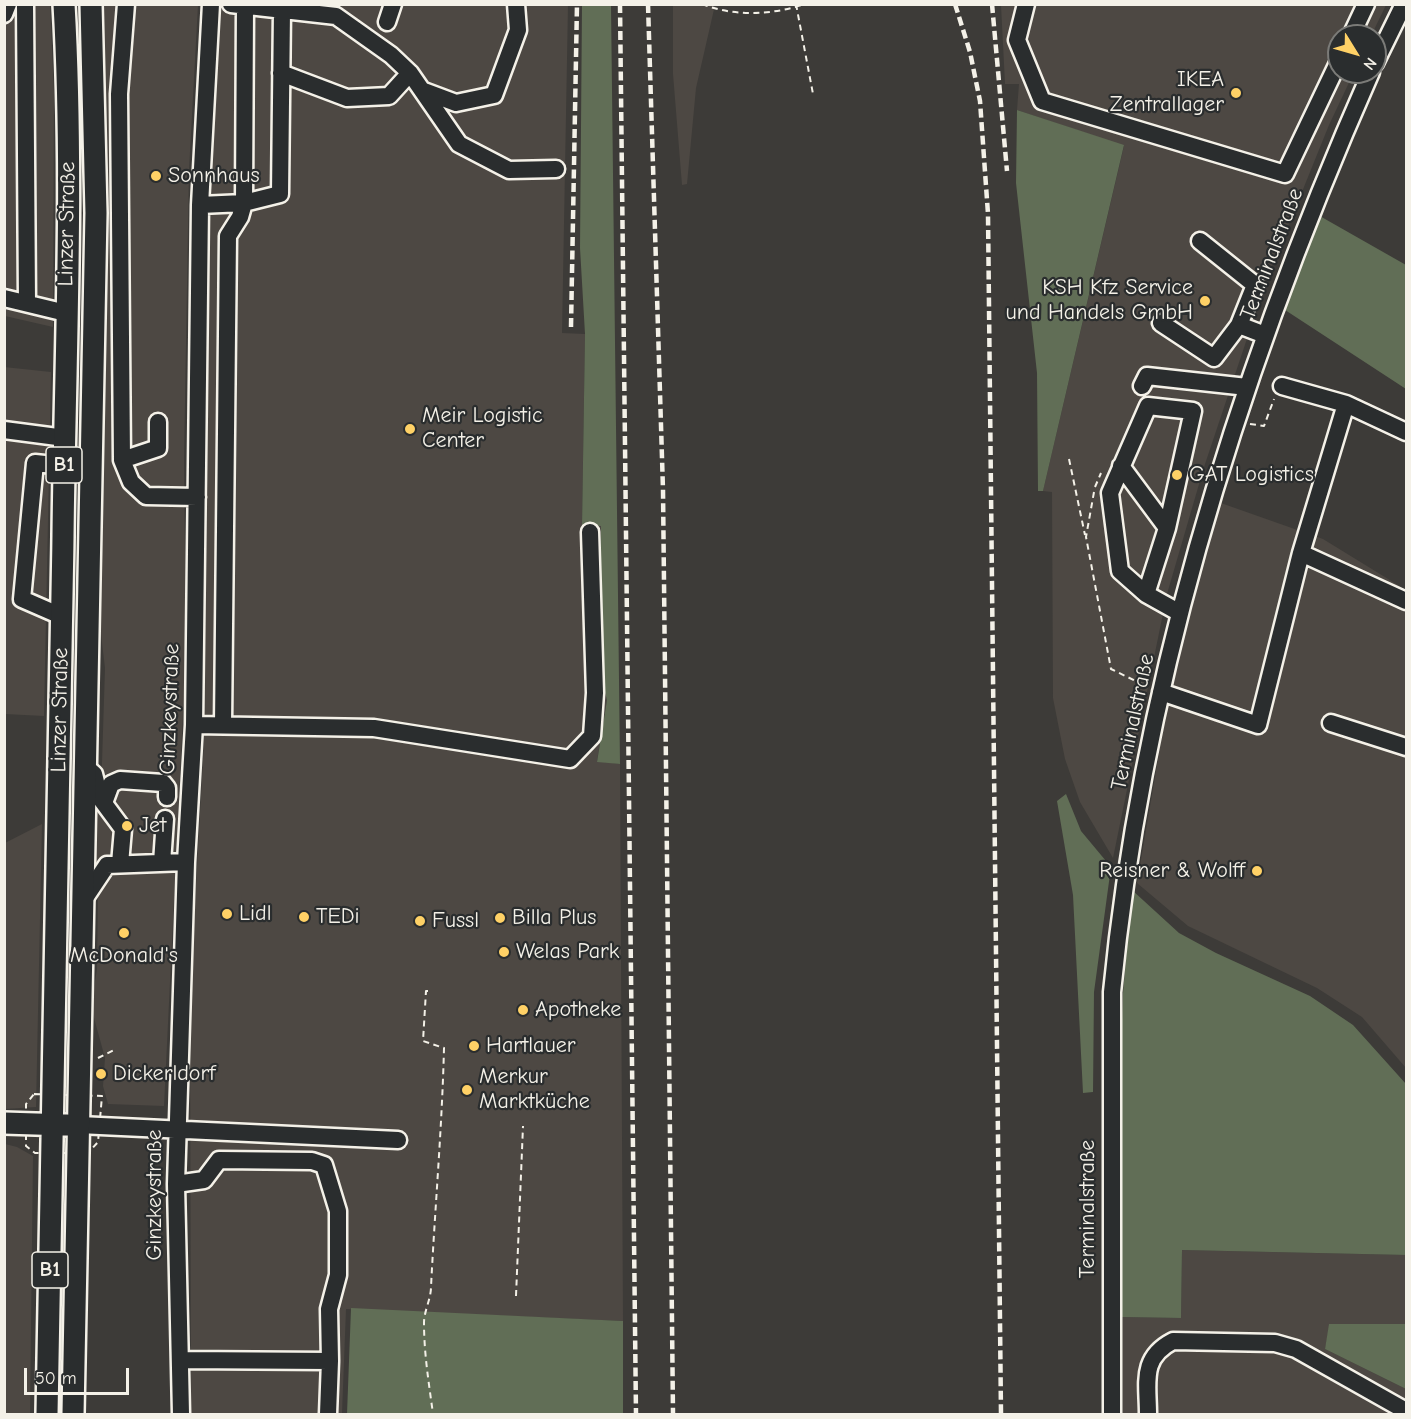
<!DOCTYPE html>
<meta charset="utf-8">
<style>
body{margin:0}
#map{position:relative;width:1411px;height:1419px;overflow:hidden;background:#3d3b38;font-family:"Comic Neue",sans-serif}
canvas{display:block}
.frame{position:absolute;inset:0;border:6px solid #f4f1e8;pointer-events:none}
.north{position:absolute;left:1327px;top:24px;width:60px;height:60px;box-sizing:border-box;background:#2a2d2e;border:2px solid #7b7b78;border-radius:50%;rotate:127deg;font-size:16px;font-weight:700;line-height:24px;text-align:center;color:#f4f1e8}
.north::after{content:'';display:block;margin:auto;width:21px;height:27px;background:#ffd166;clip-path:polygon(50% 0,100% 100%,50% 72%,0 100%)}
.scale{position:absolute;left:24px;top:1368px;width:105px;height:27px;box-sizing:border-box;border:3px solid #f4f1e8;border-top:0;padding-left:8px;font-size:18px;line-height:21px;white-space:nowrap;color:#f4f1e8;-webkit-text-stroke:4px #2a2d2e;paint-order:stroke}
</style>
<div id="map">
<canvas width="1411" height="1419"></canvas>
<div class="frame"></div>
<div class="north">N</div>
<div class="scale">50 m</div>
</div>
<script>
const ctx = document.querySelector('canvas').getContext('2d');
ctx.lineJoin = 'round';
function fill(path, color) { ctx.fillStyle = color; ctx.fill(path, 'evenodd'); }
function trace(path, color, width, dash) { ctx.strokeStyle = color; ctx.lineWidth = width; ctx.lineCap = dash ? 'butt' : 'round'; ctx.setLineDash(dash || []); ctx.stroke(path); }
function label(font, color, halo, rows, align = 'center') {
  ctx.font = font + ' "Comic Neue",sans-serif'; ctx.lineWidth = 4.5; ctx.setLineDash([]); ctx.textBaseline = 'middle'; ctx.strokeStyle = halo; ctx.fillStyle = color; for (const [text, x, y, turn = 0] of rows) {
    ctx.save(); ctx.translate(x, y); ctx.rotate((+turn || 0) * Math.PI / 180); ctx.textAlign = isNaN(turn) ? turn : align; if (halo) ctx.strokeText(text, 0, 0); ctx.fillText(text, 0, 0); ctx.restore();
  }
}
const built = new Path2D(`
 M 5,5 L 50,5 L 54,93 L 53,327 L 5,316 Z
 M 99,5 L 198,5 L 189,170 L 184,460 L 186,652 L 164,1106 L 108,1104 L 103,1086 L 105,1058 L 91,1007 L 97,969 L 98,892 L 91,867 L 92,810 L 101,794 L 105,668 L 98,609 L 105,113 Z
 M 219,5 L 568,5 L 562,333 L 585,334 L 582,524 L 601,526 L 597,661 L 607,699 L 597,761 L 620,764 L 623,1321 L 346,1309 L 342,1414 L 191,1414 L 190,992 L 204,741 L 210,185 Z
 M 673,5 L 715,5 L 696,88 L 687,184 L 682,185 L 673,74 Z
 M 1001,5 L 1386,5 L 1371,36 L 1339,36 L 1339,72 L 1354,72 L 1329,125 L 1268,276 L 1204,467 L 1167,594 L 1113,858 L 1080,802 L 1065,759 L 1053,698 L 1052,492 L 1043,491 L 1124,146 L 1017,110 L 1019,84 L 1005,84 Z
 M 4,367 L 51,372 L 44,716 L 5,714 Z
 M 1218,502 L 1323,539 L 1406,590 L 1406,1068 L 1362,1017 L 1317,988 L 1188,926 L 1137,883 L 1165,718 Z
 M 42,824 L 36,1107 L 5,1109 L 5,843 Z
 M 5,1144 L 17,1147 L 33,1156 L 30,1414 L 5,1414 Z
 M 1182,1250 L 1406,1255 L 1406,1324 L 1330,1324 L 1325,1349 L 1406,1389 L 1406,1414 L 1121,1414 L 1121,1317 L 1181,1318 Z`);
const green = new Path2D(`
 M 582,5 L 611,5 L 620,764 L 597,762 L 607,700 L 597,661 L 601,526 L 582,525 L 585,334 L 580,248 Z
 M 1017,110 L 1124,145 L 1043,491 L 1038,491 L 1037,373 L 1016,183 Z
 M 1318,215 L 1406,265 L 1406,389 L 1282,308 Z
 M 1066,794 L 1081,831 L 1111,867 L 1094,992 L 1093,1092 L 1083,1093 L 1073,895 L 1057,801 Z
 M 1132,890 L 1179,933 L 1216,953 L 1310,996 L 1353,1025 L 1406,1084 L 1406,1255 L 1182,1250 L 1181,1318 L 1121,1317 L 1120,1073 L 1123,993 Z
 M 351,1308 L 623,1321 L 623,1414 L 347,1414 Z
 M 1329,1324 L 1406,1324 L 1406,1389 L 1325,1349 Z`);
const path = new Path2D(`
 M 702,4 C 734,17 773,15 805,4
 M 796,4 L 813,94
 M 1250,424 L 1264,426 L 1274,399
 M 1069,459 L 1085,535
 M 1095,487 L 1101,473
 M 1094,492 L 1086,537 L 1111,669 L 1146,686
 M 428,991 L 426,991 L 423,1041 L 444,1048 C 442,1128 435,1207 431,1287 C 431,1299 424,1311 424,1323 C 424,1354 429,1384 433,1414
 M 98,1058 L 116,1049
 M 34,1094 L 102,1096 L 98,1142 L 88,1153 L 35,1153 L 26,1146 L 26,1104 Z
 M 516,1296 L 523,1126`);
const minor = new Path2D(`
 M 25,4 L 27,303
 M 126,4 L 119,94 L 122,460 L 131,482 L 146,496 L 197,497
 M 231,4 L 336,16 L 391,55 L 410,73 L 459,144 L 509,170 L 556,169
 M 1026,4 L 1017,40 L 1042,101 L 1285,174 L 1339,61
 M 4,14 L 8,4
 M 387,22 L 393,4
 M 1351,36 L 1366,4
 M 1375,63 L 1404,4
 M 281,73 L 347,98 L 389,96 L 410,73
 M 424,91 L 456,103 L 494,95 L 518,30 L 516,4
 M 200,205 L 244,203 L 280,194 L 282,10
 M 1200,241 L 1255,285 L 1239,325 L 1265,335
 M 4,298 L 66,313
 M 1161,323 L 1214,358 L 1239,325
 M 1142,386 L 1147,376 L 1247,387
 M 1282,386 L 1346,404 L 1406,432
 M 4,430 L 65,438
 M 122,460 L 158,448 L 158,422
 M 1121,466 L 1167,528
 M 1301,553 L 1406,601
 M 1146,594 L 1167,528 L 1193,411 L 1148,406 L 1110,493 L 1120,571 L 1146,594 L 1180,613
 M 61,616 L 22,599 L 35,463 L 64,466
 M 1161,692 L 1258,725 L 1301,553 L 1346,404
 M 1331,723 L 1406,747
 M 194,725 L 374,728 L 570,759 L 592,736 L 595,693 L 590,532
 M 223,725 L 228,236 L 240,217 L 244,203 L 245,6
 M 85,766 L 94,774 L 100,798 L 123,829 L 120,864
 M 104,803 L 111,784 L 120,780 L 163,783 L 167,788 L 167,797
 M 162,863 L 165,819
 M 83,901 L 107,865 L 186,862
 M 79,1125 L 398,1140
 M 176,1184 L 204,1180 L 219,1160 L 312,1161 L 324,1165 L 338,1211 L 338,1275 L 329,1309 L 330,1361
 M 180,1360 L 330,1361 L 328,1414
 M 181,1414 L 176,1184 L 186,862 L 194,725 L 200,205 L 211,4
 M 1112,1414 L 1112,992 C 1143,674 1242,364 1371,72
 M 1148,1414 C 1148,1383 1140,1358 1173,1341 L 1275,1343 L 1296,1349 L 1406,1411`);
const major = new Path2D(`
 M 4,1123 L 67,1125
 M 47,1414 C 54,1122 59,829 63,536 C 65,359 74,181 64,4
 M 73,1414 L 96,213 L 91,4`);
const rail = new Path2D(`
 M 620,4 L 636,1414
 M 648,4 L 663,490 L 673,1414
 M 955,4 L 970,52 L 980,101 L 988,214 L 1001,1414
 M 992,4 L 1007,171
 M 571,327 L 577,4`);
const markers = [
 [1236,93,6,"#ffd166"],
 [156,176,6,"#ffd166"],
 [1205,301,6,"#ffd166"],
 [410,429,6,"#ffd166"],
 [1177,475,6,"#ffd166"],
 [127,826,6,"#ffd166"],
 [1257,871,6,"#ffd166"],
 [227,914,6,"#ffd166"],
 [304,917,6,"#ffd166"],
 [500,918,6,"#ffd166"],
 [420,921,6,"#ffd166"],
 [124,933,6,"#ffd166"],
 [504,952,6,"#ffd166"],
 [523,1010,6,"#ffd166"],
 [474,1046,6,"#ffd166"],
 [101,1074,6,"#ffd166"],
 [467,1090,6,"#ffd166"]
];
const shields = [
 [64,465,36],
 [50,1270,36]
];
const shieldNames = [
 ["B1",64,465],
 ["B1",50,1270]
];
const poiNames = [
 ["IKEA",1224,80,"right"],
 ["Zentrallager",1224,105,"right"],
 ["Sonnhaus",168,176],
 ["KSH Kfz Service",1193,288,"right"],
 ["und Handels GmbH",1193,313,"right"],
 ["Meir Logistic",422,416],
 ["Center",422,441],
 ["GAT Logistics",1189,475],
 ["Jet",139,826],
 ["Reisner & Wolff",1245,871,"right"],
 ["Lidl",239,914],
 ["TEDi",316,917],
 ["Billa Plus",512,918],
 ["Fussl",432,921],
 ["Welas Park",516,952],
 ["McDonald's",124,956,"center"],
 ["Apotheke",535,1010],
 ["Hartlauer",486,1046],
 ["Dickerldorf",113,1074],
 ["Merkur",479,1077],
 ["Marktküche",479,1102]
];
const streetNames = [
 ["Linzer Straße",67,224,-89],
 ["Terminalstraße",1272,254,-69],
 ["Ginzkeystraße",170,709,-88],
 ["Linzer Straße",60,710,-89],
 ["Terminalstraße",1133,722,-78],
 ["Ginzkeystraße",155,1195,-90],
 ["Terminalstraße",1088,1209,-90]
];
fill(built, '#4d4843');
fill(green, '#616e56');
trace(minor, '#f4f1e8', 21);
trace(major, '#f4f1e8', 26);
trace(path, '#f4f1e8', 2, [6, 4.5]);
trace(minor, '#2a2d2e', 16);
trace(major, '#2a2d2e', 21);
trace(rail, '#f4f1e8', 4.5, [9, 4.5]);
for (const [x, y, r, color] of markers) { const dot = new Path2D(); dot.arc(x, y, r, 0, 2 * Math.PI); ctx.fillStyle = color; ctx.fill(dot); trace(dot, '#2a2d2e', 2); }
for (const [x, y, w] of shields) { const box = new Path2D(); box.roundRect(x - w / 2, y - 18, w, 36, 4.5); ctx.fillStyle = '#2a2d2e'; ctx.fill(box); trace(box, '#f4f1e8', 1.5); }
label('bold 21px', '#f4f1e8', null, shieldNames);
label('22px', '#f4f1e8', '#2a2d2e', poiNames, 'left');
label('22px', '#f4f1e8', '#2a2d2e', streetNames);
</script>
